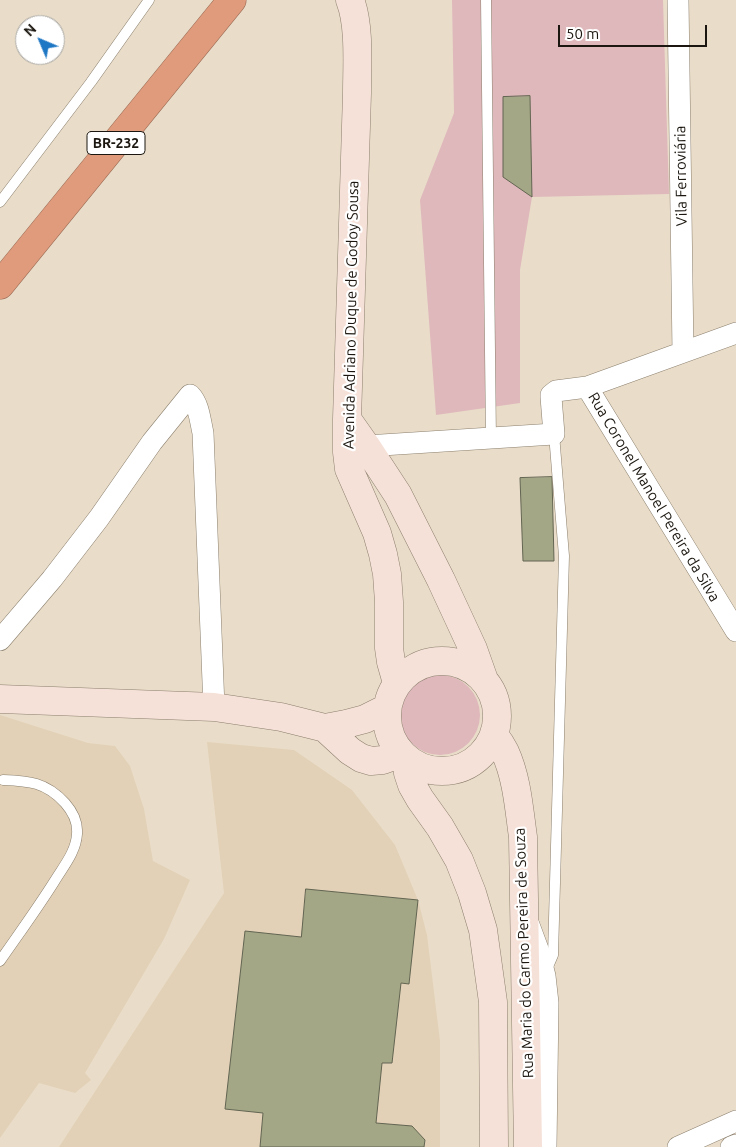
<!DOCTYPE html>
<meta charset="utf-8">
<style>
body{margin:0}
#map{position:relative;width:736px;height:1147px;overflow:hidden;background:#e9ddc9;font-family:Ubuntu,sans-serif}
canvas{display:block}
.north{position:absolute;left:15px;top:15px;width:50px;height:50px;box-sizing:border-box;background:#fff;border:1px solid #a4a29f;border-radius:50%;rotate:315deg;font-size:14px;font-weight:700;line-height:20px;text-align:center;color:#1b160f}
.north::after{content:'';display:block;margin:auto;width:18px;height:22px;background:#1e77c4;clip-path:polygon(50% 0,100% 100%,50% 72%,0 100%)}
.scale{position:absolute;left:558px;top:25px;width:149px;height:22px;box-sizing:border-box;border:2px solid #1b160f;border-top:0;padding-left:6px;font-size:15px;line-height:18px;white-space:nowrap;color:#1b160f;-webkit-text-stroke:4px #fff;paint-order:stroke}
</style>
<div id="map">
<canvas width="736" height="1147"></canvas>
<div class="north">N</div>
<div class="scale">50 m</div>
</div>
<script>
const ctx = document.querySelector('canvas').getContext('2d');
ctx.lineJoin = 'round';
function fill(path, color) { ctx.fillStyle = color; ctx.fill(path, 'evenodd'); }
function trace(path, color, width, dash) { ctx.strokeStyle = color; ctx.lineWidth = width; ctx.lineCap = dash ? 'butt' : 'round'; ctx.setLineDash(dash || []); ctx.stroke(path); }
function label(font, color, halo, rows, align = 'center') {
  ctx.font = font + ' Ubuntu,sans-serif'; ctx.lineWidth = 4.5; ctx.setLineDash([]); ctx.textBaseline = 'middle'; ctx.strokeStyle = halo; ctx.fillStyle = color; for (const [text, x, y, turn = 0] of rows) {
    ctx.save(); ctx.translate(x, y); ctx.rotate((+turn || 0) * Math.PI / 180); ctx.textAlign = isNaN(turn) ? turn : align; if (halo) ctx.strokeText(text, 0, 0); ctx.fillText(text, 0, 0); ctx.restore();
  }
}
const built = new Path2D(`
 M 0,715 L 88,743 L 115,746 L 130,766 L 144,809 L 153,861 L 190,880 L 164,939 L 85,1073 L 91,1080 L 75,1093 L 39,1083 L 0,1138 Z
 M 207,742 L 294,750 L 352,790 L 395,845 L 418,900 L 427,935 L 440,1041 L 440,1147 L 59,1147 L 224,893 Z`);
const green = new Path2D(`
 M 452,0 L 663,0 L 669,194 L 532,197 L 520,270 L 520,403 L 436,415 L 420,200 L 454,113 Z
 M400 715a40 40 0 1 1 80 0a40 40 0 1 1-80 0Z`);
const building = new Path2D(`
 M 530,96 L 532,197 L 503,177 L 503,97 Z
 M 552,477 L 554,561 L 523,561 L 520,478 Z
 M 306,889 L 418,900 L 409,984 L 401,983 L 392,1063 L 382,1063 L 376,1123 L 412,1126 L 425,1140 L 424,1147 L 260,1147 L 263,1113 L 225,1109 L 245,931 L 301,937 Z`);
const lane = new Path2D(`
 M 486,0 L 491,439
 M 0,202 L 91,82 L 149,0
 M 0,961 C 18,935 37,909 54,882 C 63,867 76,852 77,834 C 78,822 73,812 65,803 C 46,782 29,781 3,780
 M 547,969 L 553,955 L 564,556 L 554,434`);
const street = new Path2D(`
 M 678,0 L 683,352
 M 587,387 L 736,631
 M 354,450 L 366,446 L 554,434 L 551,397 L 551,395 L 556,391 L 587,387 L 736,333
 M 0,640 L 52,579 L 99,518 L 152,442 L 190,395 C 199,404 200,420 203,433 L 214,707
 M 529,925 L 539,952 L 545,976 L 548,1003 L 546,1147
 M 678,1147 L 736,1121
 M 731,1147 L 736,1145`);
const secondary = new Path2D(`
 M 350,0 C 360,25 357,66 357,93 L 347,419 L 347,452 L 349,469 L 377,533 L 383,554 L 387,574 L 389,602 L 389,648 L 391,662 L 397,683
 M 347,419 L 366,446 L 398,495 L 441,580 L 473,649 L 484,680
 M387 716a55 55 0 1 1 110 0a55 55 0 1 1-110 0Z
 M 0,699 L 214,707 L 281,717 L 325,728 L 350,751 L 361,758 L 371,761 L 383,760 L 399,754
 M 325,728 L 346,724 L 365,719 L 387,708
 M 494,735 C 498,740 502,746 505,752 C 517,778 519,809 523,837 L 528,1147
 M 406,759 L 408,773 L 412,785 L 420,799 L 440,827 L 459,860 L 472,893 L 483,930 L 493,1002 L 494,1147`);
const highway = new Path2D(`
 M 0,285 L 232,0`);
const shields = [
 [116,143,58]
];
const shieldNames = [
 ["BR-232",116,143]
];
const streetNames = [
 ["Vila Ferroviária",681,176,-91],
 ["Avenida Adriano Duque de Godoy Sousa",351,315,-89],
 ["Rua Coronel Manoel Pereira da Silva",654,497,59],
 ["Rua Maria do Carmo Pereira de Souza",524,953,-92]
];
fill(built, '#e2d1b7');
fill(green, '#dfb8bc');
fill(building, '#a3a785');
trace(building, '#636552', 1);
trace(lane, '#8b7f6d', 11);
trace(street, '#8b7f6d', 22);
trace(secondary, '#8b7f6d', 29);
trace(highway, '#9b6c56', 29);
trace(lane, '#fff', 10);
trace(street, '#fff', 21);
trace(secondary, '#f6e1d8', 28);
trace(highway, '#e09b7c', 28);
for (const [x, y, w] of shields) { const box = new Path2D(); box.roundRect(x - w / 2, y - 11.5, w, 23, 4); ctx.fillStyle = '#fff'; ctx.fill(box); trace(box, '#1b160f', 1); }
label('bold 14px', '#1b160f', null, shieldNames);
label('15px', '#1b160f', '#fff', streetNames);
</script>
